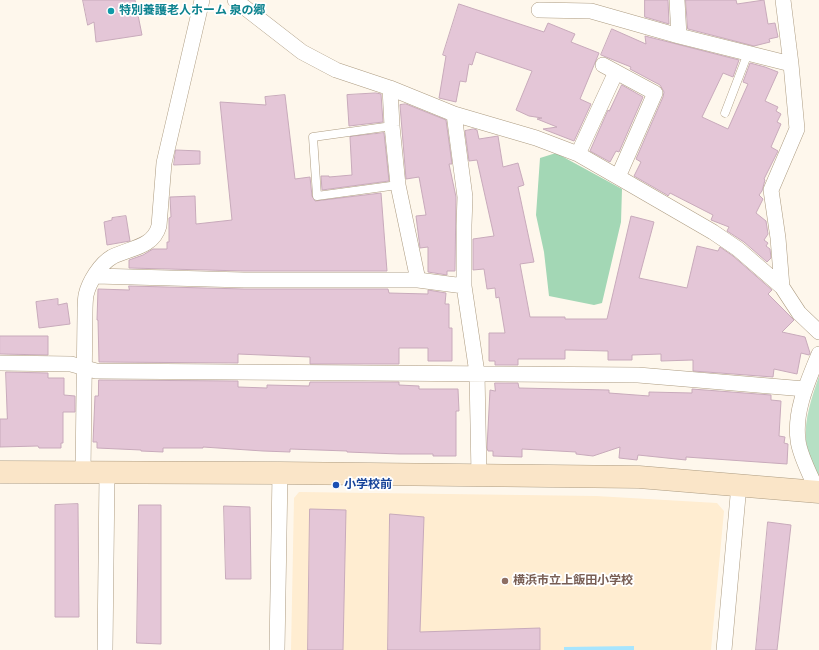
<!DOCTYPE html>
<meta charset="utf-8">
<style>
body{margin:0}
canvas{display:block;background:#fef7ec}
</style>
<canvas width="819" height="650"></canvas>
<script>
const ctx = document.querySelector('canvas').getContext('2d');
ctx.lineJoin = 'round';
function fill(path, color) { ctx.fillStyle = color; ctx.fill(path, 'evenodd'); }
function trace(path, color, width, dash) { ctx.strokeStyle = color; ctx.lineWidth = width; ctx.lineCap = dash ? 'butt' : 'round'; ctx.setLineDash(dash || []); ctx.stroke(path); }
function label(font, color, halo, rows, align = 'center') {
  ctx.font = font + ' "Source Serif 4","Noto Sans JP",serif'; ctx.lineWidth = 3.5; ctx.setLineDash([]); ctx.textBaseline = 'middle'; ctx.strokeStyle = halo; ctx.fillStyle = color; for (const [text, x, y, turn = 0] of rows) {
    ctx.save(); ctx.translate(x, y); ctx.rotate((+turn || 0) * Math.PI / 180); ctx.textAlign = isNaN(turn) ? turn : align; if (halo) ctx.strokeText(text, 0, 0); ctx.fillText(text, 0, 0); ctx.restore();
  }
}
const built = new Path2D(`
 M 299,492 L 596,496 L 717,503 L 724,511 L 711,650 L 291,650 L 294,498 Z`);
const green = new Path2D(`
 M 819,376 L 819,475 L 816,474 C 813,464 807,452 806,441 C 804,419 812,397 819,376 Z`);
const forest = new Path2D(`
 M 556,153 L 622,189 L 621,222 L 602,303 L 594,305 L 549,296 L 544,252 L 536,215 L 540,158 Z`);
const water = new Path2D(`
 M 634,646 L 634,650 L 564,650 L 564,647 Z`);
const building = new Path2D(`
 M 83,0 L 135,0 L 142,35 L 96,42 L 94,22 L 88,25 Z
 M 645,0 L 668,0 L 669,24 L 645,17 Z
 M 686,0 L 736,0 L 737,4 L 764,0 L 768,24 L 775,23 L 778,37 L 769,39 L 770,42 L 754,46 L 688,29 Z
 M 459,4 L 544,32 L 548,23 L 575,34 L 571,42 L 599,53 L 580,99 L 591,104 L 574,141 L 543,129 L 557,127 L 537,119 L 542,118 L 529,116 L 516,110 L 532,71 L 476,52 L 472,65 L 469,64 L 466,82 L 460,81 L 456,102 L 439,98 L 446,56 L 443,55 Z
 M 612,29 L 646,44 L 645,36 L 739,60 L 733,77 L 723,73 L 702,117 L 728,129 L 748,84 L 743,82 L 750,63 L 765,67 L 778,72 L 765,101 L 778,107 L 776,111 L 781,114 L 777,122 L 781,124 L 771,147 L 778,151 L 764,179 L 765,180 L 762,191 L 759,195 L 763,199 L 756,213 L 766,221 L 768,234 L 764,240 L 768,243 L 766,246 L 770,249 L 771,258 L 767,262 L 744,242 L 727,231 L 729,227 L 711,220 L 713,215 L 670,193 L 668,196 L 667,195 L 634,176 L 641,162 L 636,159 L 663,97 L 664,92 L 660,85 L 630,69 L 631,67 L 601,55 Z
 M 622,85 L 643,97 L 619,152 L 616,151 L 610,162 L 590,151 L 608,110 L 609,111 Z
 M 376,93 L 381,94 L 383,122 L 349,126 L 347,95 Z
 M 285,95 L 295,179 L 310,177 L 312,196 L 315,201 L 381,193 L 387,271 L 244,271 L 129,268 L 129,260 L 143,255 L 153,249 L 167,249 L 167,242 L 169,242 L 169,218 L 171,217 L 170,197 L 195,196 L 196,224 L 232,220 L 220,102 L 266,105 L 265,97 Z
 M 406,104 L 446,120 L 452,164 L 449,164 L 456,197 L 455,271 L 447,271 L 447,275 L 428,272 L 428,247 L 420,248 L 416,216 L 426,215 L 419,177 L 406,179 L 400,105 Z
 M 474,129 L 477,130 L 479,139 L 498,136 L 503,167 L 518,163 L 524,185 L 518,187 L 534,262 L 520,264 L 530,317 L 565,317 L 565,319 L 607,319 L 631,216 L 654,222 L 639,278 L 687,288 L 697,246 L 718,251 L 720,247 L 733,256 L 772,290 L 768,294 L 794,320 L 782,332 L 805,337 L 810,353 L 809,355 L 801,353 L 797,374 L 774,369 L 773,377 L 693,371 L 693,360 L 661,361 L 661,354 L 632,355 L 632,360 L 608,360 L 608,351 L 565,350 L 565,359 L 518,359 L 518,365 L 495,365 L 495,361 L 489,361 L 489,333 L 505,333 L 499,297 L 496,298 L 495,288 L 487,289 L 484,269 L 473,270 L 473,239 L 494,236 L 477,160 L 469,161 L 465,131 Z
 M 384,133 L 389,181 L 322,190 L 321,176 L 329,176 L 329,177 L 352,175 L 350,137 Z
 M 176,150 L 200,151 L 200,164 L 174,165 Z
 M 126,216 L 130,241 L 107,245 L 104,222 L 112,220 L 112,218 Z
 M 129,286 L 244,289 L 388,289 L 389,293 L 428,294 L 428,290 L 446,293 L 445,304 L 449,304 L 449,328 L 452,328 L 452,361 L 428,361 L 428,348 L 399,348 L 399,364 L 310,364 L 310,357 L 238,354 L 238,363 L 99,362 L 98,320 L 97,320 L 98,289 L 129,290 Z
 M 58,299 L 58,305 L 67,303 L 70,324 L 39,328 L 36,302 Z
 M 0,336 L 48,336 L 48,355 L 0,354 Z
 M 6,372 L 48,373 L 48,378 L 64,378 L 64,395 L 75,396 L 75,412 L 63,412 L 63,443 L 61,443 L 61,448 L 39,448 L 38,446 L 0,447 L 0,419 L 7,419 Z
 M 99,380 L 238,381 L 238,387 L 267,388 L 267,385 L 309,386 L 310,382 L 399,382 L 399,385 L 419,386 L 419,389 L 458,389 L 459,411 L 456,411 L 456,456 L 433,456 L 433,454 L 399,454 L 347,452 L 347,451 L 290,449 L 290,452 L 263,451 L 203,447 L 203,448 L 163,448 L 163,452 L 141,451 L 141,450 L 97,448 L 97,442 L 93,442 L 95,396 L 98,396 Z
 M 495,383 L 518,383 L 519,388 L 609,390 L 609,393 L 649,396 L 649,392 L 692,393 L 692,389 L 771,395 L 771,400 L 781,401 L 779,436 L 785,437 L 784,443 L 788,444 L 787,464 L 686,457 L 686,460 L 638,455 L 637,460 L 619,458 L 620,447 L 593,456 L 576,454 L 576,452 L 522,449 L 522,457 L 493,456 L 493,451 L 488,451 L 487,448 L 490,390 L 495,391 Z
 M 78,504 L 79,617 L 55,617 L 55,505 Z
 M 139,505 L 161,505 L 161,644 L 137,643 Z
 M 224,506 L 250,507 L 251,579 L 226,579 Z
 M 310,509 L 346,510 L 343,650 L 308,650 Z
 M 390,514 L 424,517 L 420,632 L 540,628 L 540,650 L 388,650 Z
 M 768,522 L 791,525 L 777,650 L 756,650 Z`);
const lane = new Path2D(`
 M 725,113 L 748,53
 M 392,126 L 313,137 L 317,196 L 398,185`);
const street = new Path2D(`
 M 235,0 L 302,52 L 336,70 L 390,88 L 454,114 L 536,138 L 578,154 L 618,177 L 713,232 L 738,249 L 782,287 L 799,313 L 819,332
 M 677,0 L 679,36
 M 539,10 L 591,11 L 679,36 L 791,64
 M 603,65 L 655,93 L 618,177
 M 390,88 L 392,126 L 398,185 L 418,280
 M 454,114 L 465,197 L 464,225 L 464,286
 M 578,154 L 616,72
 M 95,276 L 244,280 L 418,280 L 464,286 L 477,373 L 479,475
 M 782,287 L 778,238 L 771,190 L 797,129 L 791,64 L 783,0
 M 0,363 L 71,364 L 96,371 L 638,375 L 805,389
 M 83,472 L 85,314 C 85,308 85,301 86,295 C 89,282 100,264 112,257 C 129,248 153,248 159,226 L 164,163 L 202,0
 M 818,492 C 812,479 799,454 798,440 C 794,411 808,381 819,354
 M 105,650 L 107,473
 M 277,650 L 280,473
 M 724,650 L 739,485`);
const secondary = new Path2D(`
 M 0,472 L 280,473 L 639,477 L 819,492`);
const markers = [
 [111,11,4,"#0f9aa8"],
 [336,485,4,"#1a4fb4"],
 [505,581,4,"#8d6e63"]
];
const cultureNames = [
 ["特別養護老人ホーム 泉の郷",119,11]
];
const transitNames = [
 ["小学校前",344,485]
];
const educationNames = [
 ["横浜市立上飯田小学校",513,581]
];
fill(built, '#ffedd1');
fill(green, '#b6e0c4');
fill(forest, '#a3d7b5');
fill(water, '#a7e5fe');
fill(building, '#e4c6d7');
trace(building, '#c8aabb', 1);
trace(lane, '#ad9c82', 9);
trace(street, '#ad9c82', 16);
trace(secondary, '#ad9c82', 23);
trace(lane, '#fff', 8);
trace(street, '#fff', 15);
trace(secondary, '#fae5c8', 22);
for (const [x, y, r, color] of markers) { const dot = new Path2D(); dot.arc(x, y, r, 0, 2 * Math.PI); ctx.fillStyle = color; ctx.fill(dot); trace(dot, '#fff', 1.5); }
label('bold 12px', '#0d838f', '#fff', cultureNames, 'left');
label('bold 12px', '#164399', '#fff', transitNames, 'left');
label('bold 12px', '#785e54', '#fff', educationNames, 'left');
</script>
